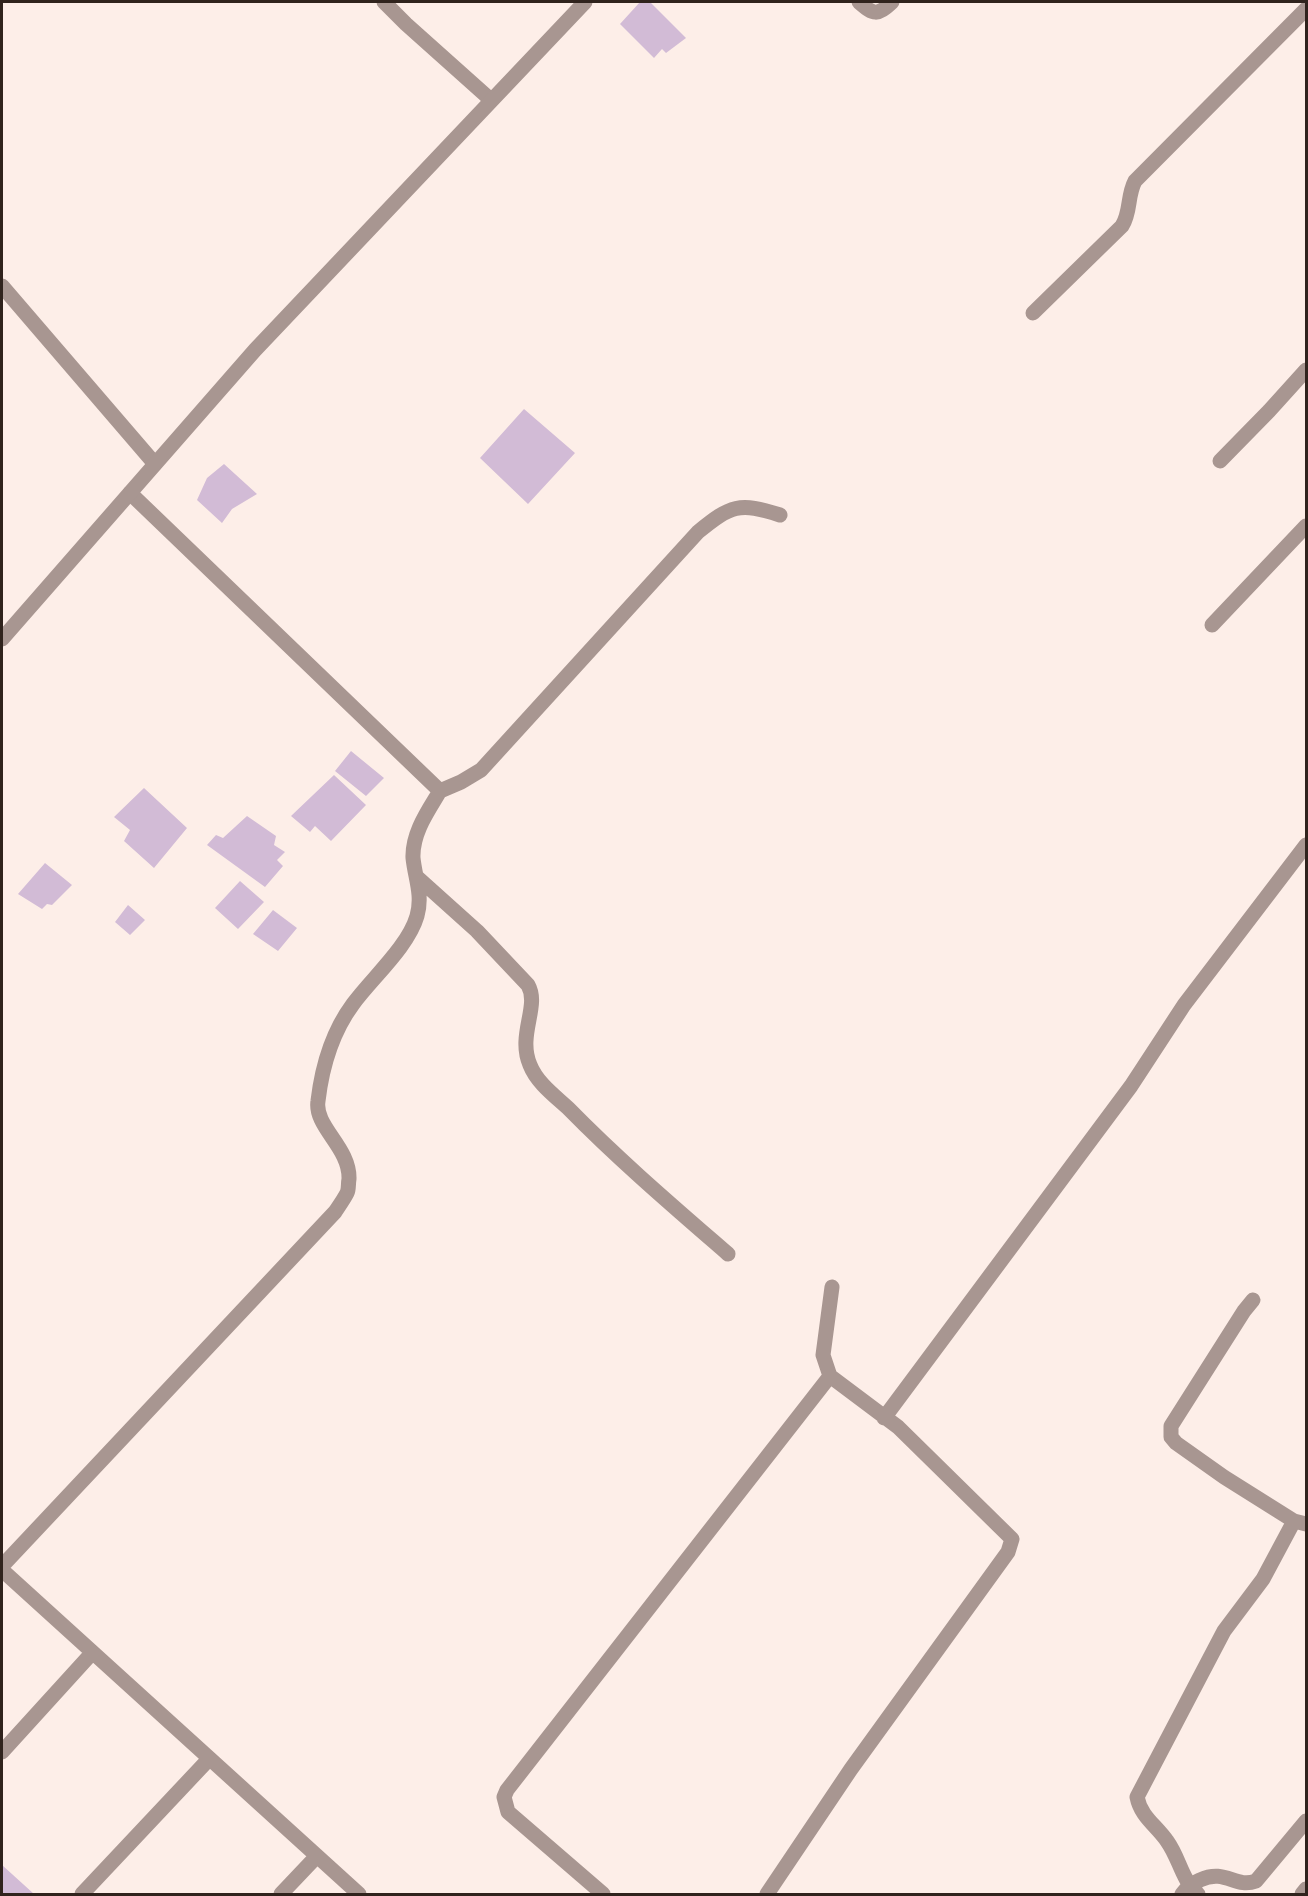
<!DOCTYPE html>
<style>
body{margin:0}
#map{position:relative;width:1308px;height:1896px;overflow:hidden;background:#fdeee8;font-family:"IBM Plex Sans",sans-serif}
canvas{display:block}
.frame{position:absolute;inset:0;border:3px solid #30231d;pointer-events:none}
</style>
<div id="map">
<canvas width="1308" height="1896"></canvas>
<div class="frame"></div>
</div>
<script>
const ctx = document.querySelector('canvas').getContext('2d');
ctx.lineJoin = 'round';
function fill(path, color) { ctx.fillStyle = color; ctx.fill(path, 'evenodd'); }
function trace(path, color, width, dash) { ctx.strokeStyle = color; ctx.lineWidth = width; ctx.lineCap = dash ? 'butt' : 'round'; ctx.setLineDash(dash || []); ctx.stroke(path); }
const building = new Path2D(`
 M 640,2 L 650,2 L 686,38 L 666,53 L 662,49 L 654,58 L 620,24 Z
 M 524,409 L 575,453 L 528,504 L 480,458 Z
 M 224,464 L 257,494 L 232,509 L 222,523 L 197,500 L 207,478 Z
 M 351,751 L 384,778 L 366,796 L 335,771 Z
 M 334,775 L 366,805 L 331,841 L 315,826 L 310,832 L 291,816 Z
 M 144,788 L 187,828 L 154,868 L 124,841 L 130,830 L 114,817 Z
 M 247,816 L 276,836 L 274,845 L 285,852 L 277,860 L 283,866 L 265,887 L 207,845 L 216,835 L 223,838 Z
 M 45,863 L 72,885 L 52,905 L 47,904 L 42,909 L 18,894 Z
 M 240,881 L 264,902 L 238,929 L 215,908 Z
 M 128,905 L 145,920 L 130,935 L 115,922 Z
 M 273,910 L 297,928 L 278,951 L 253,934 Z
 M 2,1865 L 34,1894 L 2,1894 Z`);
const minor = new Path2D(`
 M 384,2 L 406,24 L 491,100
 M 859,2 C 874,15 877,16 892,2
 M 2,286 L 155,464
 M 1033,313 L 1122,226 C 1131,212 1127,196 1135,181 L 1306,9
 M 1220,461 L 1269,411 L 1306,370
 M 130,493 L 440,791 L 461,782 L 481,770 L 698,532 C 731,505 739,502 780,515
 M 1212,625 L 1306,526
 M 418,878 L 477,931 L 528,985 C 540,1006 517,1035 530,1065 C 537,1083 555,1096 569,1109 C 619,1160 674,1207 728,1254
 M 1253,1300 L 1244,1311 L 1171,1426 L 1171,1437 L 1176,1443 L 1224,1477 L 1294,1521 L 1306,1524
 M 884,1418 L 1131,1086 L 1184,1005 L 1306,845
 M 2,1566 L 335,1212 C 339,1206 344,1199 347,1193 C 349,1189 348,1184 349,1179 C 350,1147 314,1127 318,1101 C 322,1067 333,1031 353,1004 C 372,978 408,947 417,916 C 423,895 415,878 413,858 C 412,833 428,811 440,791
 M 2,1570 L 359,1894
 M 2,1752 L 92,1653
 M 82,1894 L 209,1759
 M 281,1894 L 317,1856
 M 603,1894 L 508,1812 L 504,1797 L 507,1790 L 830,1376
 M 767,1894 L 851,1769 L 1008,1552 L 1012,1539 L 898,1427 L 830,1376 L 823,1355 L 832,1287
 M 1182,1894 C 1187,1887 1192,1884 1200,1880 C 1226,1868 1235,1889 1256,1881 L 1306,1821
 M 1198,1894 C 1181,1879 1180,1859 1167,1841 C 1156,1825 1141,1817 1137,1797 L 1224,1631 L 1263,1579 L 1294,1521
 M 1302,1894 L 1306,1889`);
const tertiary = new Path2D(`
 M 2,639 L 255,350 L 585,2`);
fill(building, '#d2bbd6');
trace(minor, '#a89691', 15);
trace(tertiary, '#a89691', 15);
</script>
